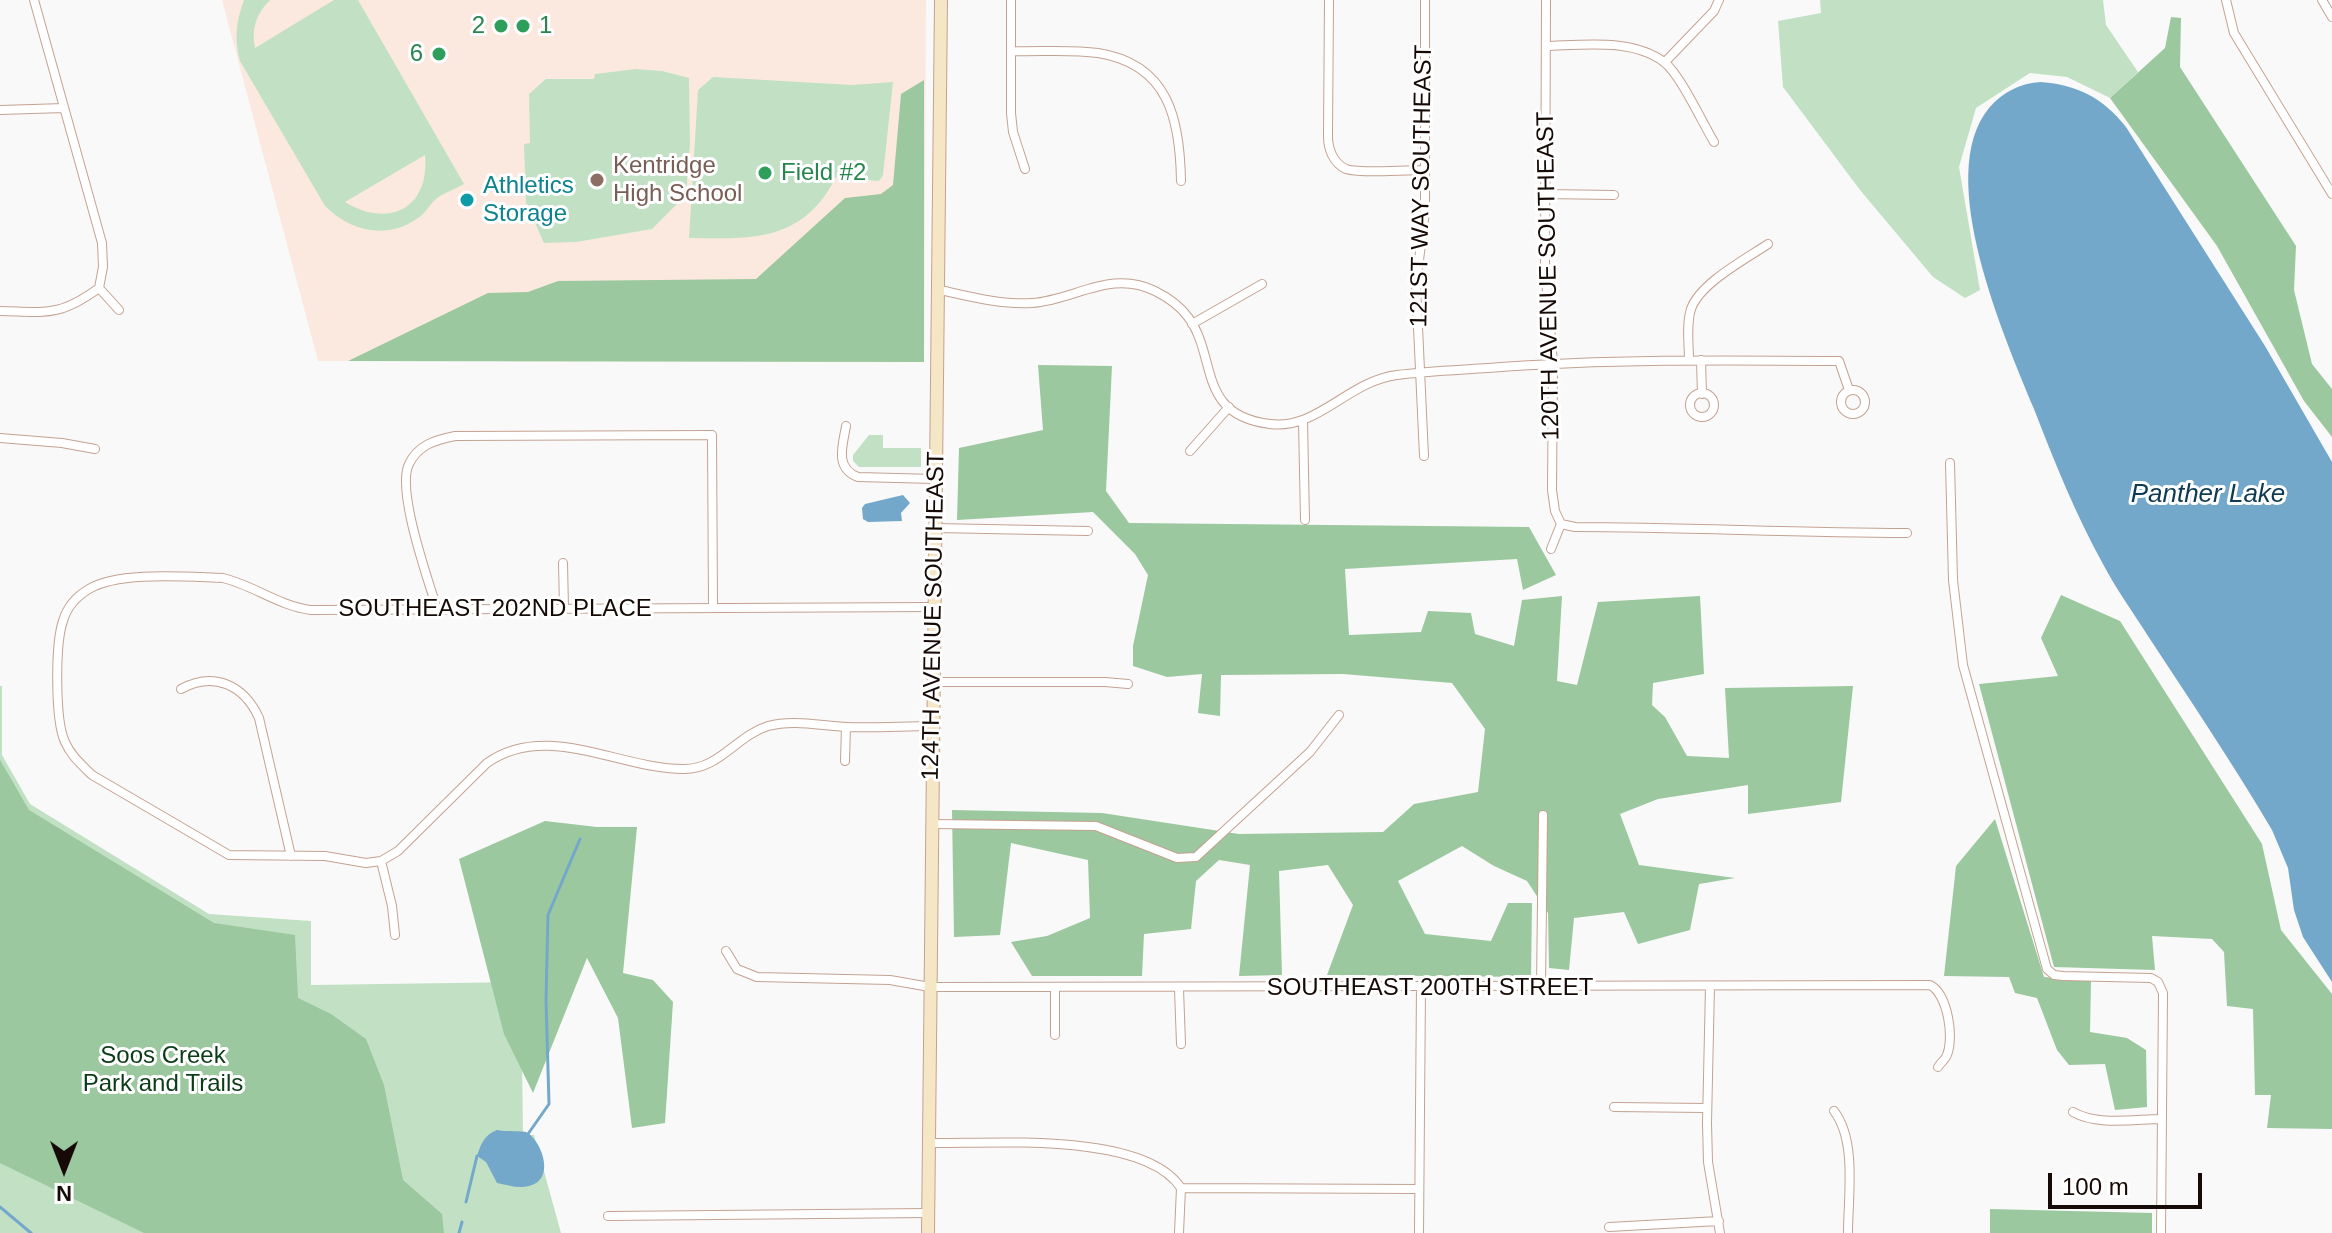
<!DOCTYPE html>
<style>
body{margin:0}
#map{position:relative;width:2332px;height:1233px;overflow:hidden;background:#f9f9f9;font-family:Helvetica,sans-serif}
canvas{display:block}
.north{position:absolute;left:24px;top:1129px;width:80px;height:80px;-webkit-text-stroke:6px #fff;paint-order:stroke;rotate:180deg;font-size:22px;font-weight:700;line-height:32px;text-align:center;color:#150a05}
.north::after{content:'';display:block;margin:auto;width:28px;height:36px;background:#150a05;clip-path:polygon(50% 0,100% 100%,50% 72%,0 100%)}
.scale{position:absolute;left:2048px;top:1173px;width:154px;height:36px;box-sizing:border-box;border:4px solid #150a05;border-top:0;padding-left:10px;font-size:24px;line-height:28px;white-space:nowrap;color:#150a05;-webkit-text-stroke:6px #fff;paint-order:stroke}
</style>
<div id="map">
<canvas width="2332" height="1233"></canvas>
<div class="north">N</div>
<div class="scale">100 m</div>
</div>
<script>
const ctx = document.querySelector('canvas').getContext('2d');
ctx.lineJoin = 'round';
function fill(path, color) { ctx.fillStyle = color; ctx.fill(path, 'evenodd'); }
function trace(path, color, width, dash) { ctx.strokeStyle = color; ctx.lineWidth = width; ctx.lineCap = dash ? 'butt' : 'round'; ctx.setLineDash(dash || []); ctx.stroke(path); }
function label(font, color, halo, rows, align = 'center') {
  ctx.font = font + ' Helvetica,sans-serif'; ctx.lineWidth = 6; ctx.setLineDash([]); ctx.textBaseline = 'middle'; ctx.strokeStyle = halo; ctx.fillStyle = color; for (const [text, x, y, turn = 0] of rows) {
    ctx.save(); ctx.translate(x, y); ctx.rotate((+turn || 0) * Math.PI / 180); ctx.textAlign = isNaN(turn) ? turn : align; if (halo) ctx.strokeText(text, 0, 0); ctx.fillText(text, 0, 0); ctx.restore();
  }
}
const built = new Path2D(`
 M 222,0 L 926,0 L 924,362 L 318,361 Z`);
const green = new Path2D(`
 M 244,0 L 270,0 C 256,14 251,29 255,48 L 334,0 L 358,0 L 464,184 C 456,189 443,193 436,199 C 429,205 426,213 418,218 C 387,240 351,232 325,206 L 240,61 C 234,38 236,22 244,0 ZM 425,155 C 430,208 389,229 345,202 Z
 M 1820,0 L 2103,0 L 2106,25 L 2138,72 L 2110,98 L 2067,77 L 2030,73 L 1976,108 L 1959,167 L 1980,290 L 1965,298 L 1933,277 L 1860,190 L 1783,87 L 1778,21 L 1821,13 Z
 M 636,69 L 662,71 L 689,78 L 690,143 L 686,195 L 652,229 L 576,242 L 544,243 L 526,203 L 524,144 L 530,143 L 529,94 L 546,79 L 594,79 L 595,74 Z
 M 713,77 L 852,85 L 893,82 L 883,175 L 879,181 L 836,177 C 803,242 753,239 689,238 L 698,90 Z
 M 869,435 L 883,435 L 883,448 L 921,448 L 921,467 L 859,467 L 853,461 L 853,455 Z
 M 0,686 L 2,686 L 2,755 L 30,804 L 209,914 L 311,921 L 311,985 L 521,982 L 523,1135 L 534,1135 L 561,1233 L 0,1233 Z`);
const forest = new Path2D(`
 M 2171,17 L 2181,18 L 2180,67 L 2296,246 L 2294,290 L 2312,364 L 2332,389 L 2332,437 L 2304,401 L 2217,246 L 2110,98 L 2165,48 Z
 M 924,80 L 924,362 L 348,361 L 488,293 L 528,292 L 558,281 L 756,279 L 845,198 L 881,194 L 893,185 L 901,94 Z
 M 1038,365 L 1112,366 L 1106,491 L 1129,523 L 1529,527 L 1556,575 L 1523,590 L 1517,559 L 1345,569 L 1349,635 L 1421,632 L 1428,611 L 1471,613 L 1475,634 L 1514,646 L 1522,600 L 1562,596 L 1557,681 L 1577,685 L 1598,602 L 1700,596 L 1704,674 L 1653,683 L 1652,705 L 1665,717 L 1687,756 L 1729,758 L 1725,688 L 1853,686 L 1841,802 L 1748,814 L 1748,785 L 1658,799 L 1620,814 L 1639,865 L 1735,878 L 1699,884 L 1690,930 L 1638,944 L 1624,912 L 1574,918 L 1569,970 L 1549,968 L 1548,913 L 1527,881 L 1494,866 L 1462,846 L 1398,881 L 1425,934 L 1491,941 L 1508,903 L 1532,903 L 1531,977 L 1327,975 L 1353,905 L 1328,865 L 1279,871 L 1282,975 L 1239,976 L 1250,865 L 1219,860 L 1196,881 L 1191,929 L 1144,934 L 1142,976 L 1032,976 L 1011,942 L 1047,936 L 1090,918 L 1088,860 L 1011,843 L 1000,935 L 954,937 L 952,810 L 1102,813 L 1239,834 L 1383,832 L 1414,804 L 1478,792 L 1485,729 L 1452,683 L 1343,674 L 1221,675 L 1220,716 L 1198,713 L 1202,674 L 1167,677 L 1133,666 L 1133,646 L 1148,575 L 1135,554 L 1093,512 L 957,520 L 959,448 L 1043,430 Z
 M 2061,595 L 2120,621 L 2262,844 L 2281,930 L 2332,994 L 2332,1129 L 2267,1128 L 2271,1095 L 2255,1095 L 2253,1009 L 2227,1006 L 2224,952 L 2212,939 L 2152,936 L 2155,970 L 2054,967 L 1979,684 L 2058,676 L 2041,638 Z
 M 0,760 L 29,810 L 214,923 L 295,935 L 298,998 L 331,1014 L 366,1039 L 384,1085 L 403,1180 L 442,1214 L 444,1233 L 144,1233 L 0,1163 Z
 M 1995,819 L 2044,977 L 2091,981 L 2090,1032 L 2127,1038 L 2146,1050 L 2147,1107 L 2115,1110 L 2105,1064 L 2069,1065 L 2057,1050 L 2037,998 L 2015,993 L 2009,977 L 1944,976 L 1956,866 Z
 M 545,821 L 597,827 L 637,827 L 623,973 L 653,980 L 673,1002 L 665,1123 L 632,1128 L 618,1018 L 587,958 L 533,1093 L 504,1034 L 459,859 Z
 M 1990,1209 L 2152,1213 L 2152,1233 L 1990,1233 Z`);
const water = new Path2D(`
 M 2041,82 C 2078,85 2103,98 2126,127 L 2265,346 L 2332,462 L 2332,982 L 2303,937 L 2294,910 L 2288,868 L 2272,830 C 2233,764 2190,700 2148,636 C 2133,612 2116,589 2103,564 C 2076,515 2054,461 2034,409 C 2005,338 1933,176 1989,108 C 2003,92 2020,83 2041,82 Z
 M 903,495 L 910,503 L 901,513 L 902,521 L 868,522 L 863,519 L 862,508 L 865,504 Z
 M 497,1130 C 505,1132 524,1130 528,1133 C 543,1144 555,1180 529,1186 C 519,1189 507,1185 497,1183 L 486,1162 L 477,1156 C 481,1144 484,1135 497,1130 Z`);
const stream = new Path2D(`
 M 528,1134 L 549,1104 L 546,1000 L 548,915 L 580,839
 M 466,1202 L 477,1156 L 481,1154
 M 0,1207 L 31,1233
 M 459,1233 L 462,1222`);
const street = new Path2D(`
 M 34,0 L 102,243 L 103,267 L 99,288
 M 1011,0 L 1011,113 L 1013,132 L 1025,169
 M 1329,0 L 1328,136 C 1328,149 1333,163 1346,169 C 1361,174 1408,170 1426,170
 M 1546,0 L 1545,267 L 1553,363 L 1552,490 L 1555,511 L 1561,524 L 1551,549
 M 2226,0 L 2234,33 L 2332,194
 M 2322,0 L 2332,17
 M 1546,46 C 1583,45 1632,38 1664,62 C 1680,74 1702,122 1714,142
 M 1011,51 C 1039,52 1070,49 1098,53 C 1169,64 1180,120 1181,181
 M 1665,62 L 1714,11 L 1719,0
 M 0,110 L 64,108
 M 1545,194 L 1614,195
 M 99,288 L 119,310
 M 936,289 C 968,296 1000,305 1032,303 C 1075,300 1111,269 1155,291 C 1167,297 1180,306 1188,317 C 1218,357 1196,415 1270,424 C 1318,430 1348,381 1397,375 C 1427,371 1458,370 1488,368 C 1605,359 1722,360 1839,361 L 1849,390
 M 0,311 C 47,312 59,317 99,288
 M 1192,324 L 1262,284
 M 1689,360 C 1689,344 1686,325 1691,309 C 1700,283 1746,259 1768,244
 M 1701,360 L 1702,394
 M1841 402a12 12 0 1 1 24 0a12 12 0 1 1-24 0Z
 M1690 405a12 12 0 1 1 24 0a12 12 0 1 1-24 0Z
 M 1303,421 L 1305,520
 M 846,426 C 843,445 834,468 858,477 L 935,479
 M 0,438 L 62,443 L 95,449
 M 1190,451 L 1229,407
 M 1424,456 L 1416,284 L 1425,212 L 1425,0
 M 1950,463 L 1953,580 L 1963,665 L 2047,969 L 2054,975 L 2063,976 L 2151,978 L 2158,982 L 2163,993 L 2161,1233
 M 1561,524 L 1575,527 C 1685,527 1796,533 1907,533
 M 935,528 L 1088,531
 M 563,563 L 564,608
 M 437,609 C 428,579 396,490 409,464 C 418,445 435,440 455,436 L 712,435 L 713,607
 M 933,682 L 1105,682 L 1128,684
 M 181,689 C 214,671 244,685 259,718 L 291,856
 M 933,726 C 904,726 876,728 847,727 C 821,726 794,719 768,726 C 736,736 719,770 683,769 C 619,769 547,721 487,763 L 398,851 L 381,861 L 366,863 L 325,856 L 229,855 L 92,775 C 82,765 71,756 65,742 C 55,721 55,644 63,621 C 67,607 77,596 89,589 C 119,571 187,577 223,578 C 253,585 279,606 311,610 L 933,607
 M 845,761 L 846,727
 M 932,824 L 1096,826 L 1177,858 L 1196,857 L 1310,752 L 1339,715
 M 381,861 L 392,906 L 395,935
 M 726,951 L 737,969 L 757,977 L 890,980 L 930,987 L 1930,985 C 1948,994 1955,1040 1946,1057 C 1946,1058 1938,1066 1938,1067
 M 1710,986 L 1707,1123 L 1708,1162 L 1720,1233
 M 1055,988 L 1055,1035
 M 1541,988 L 1543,815
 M 1179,989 L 1181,1044
 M 1614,1107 L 1706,1108
 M 1834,1111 C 1857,1141 1848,1196 1848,1233
 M 2073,1112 C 2097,1126 2135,1119 2162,1119
 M 928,1143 C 991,1144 1144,1131 1181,1188
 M 1181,1188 L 1419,1189
 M 608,1216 L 928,1213
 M 1609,1227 L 1719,1221
 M 1179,1233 L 1181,1188
 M 1419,1233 L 1421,987`);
const secondary = new Path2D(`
 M 928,1233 L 941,0`);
const markers = [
 [501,26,8,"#2e9e5b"],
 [523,26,8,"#2e9e5b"],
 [439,54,8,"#2e9e5b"],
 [765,173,8,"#2e9e5b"],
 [597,180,8,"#8d6e63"],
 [467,200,8,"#0f9aa8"]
];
const leisureNames = [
 ["2",485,26],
 ["1",539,26,"left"],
 ["6",423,54],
 ["Field #2",781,173,"left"]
];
const educationNames = [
 ["Kentridge",613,166],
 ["High School",613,194]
];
const cultureNames = [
 ["Athletics",483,186],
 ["Storage",483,214]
];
const streetNames = [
 ["121ST WAY SOUTHEAST",1422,186,-89],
 ["120TH AVENUE SOUTHEAST",1549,276,-91],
 ["SOUTHEAST 202ND PLACE",495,609],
 ["124TH AVENUE SOUTHEAST",934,616,-89],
 ["SOUTHEAST 200TH STREET",1430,988]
];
const parkNames = [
 ["Soos Creek",163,1056],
 ["Park and Trails",163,1084]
];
const waterNames = [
 ["Panther Lake",2208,495]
];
fill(built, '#fbe9e0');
fill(green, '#c2e1c4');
fill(forest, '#9bc89e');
fill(water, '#74a8cb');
trace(stream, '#74a8cb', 3);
trace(street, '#c4a291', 10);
trace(secondary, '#c4a291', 14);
trace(street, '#fff', 8);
trace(secondary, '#f5e6c5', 12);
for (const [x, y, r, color] of markers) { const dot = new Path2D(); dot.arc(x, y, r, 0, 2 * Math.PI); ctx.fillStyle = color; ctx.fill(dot); trace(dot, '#fff', 3); }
label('24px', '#27864d', '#fff', leisureNames, 'right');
label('24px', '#785e54', '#fff', educationNames, 'left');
label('24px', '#0d838f', '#fff', cultureNames, 'left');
label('24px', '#150a05', '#fff', streetNames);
label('24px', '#0a3c15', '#fff', parkNames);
label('italic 26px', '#0f3a53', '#fff', waterNames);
</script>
